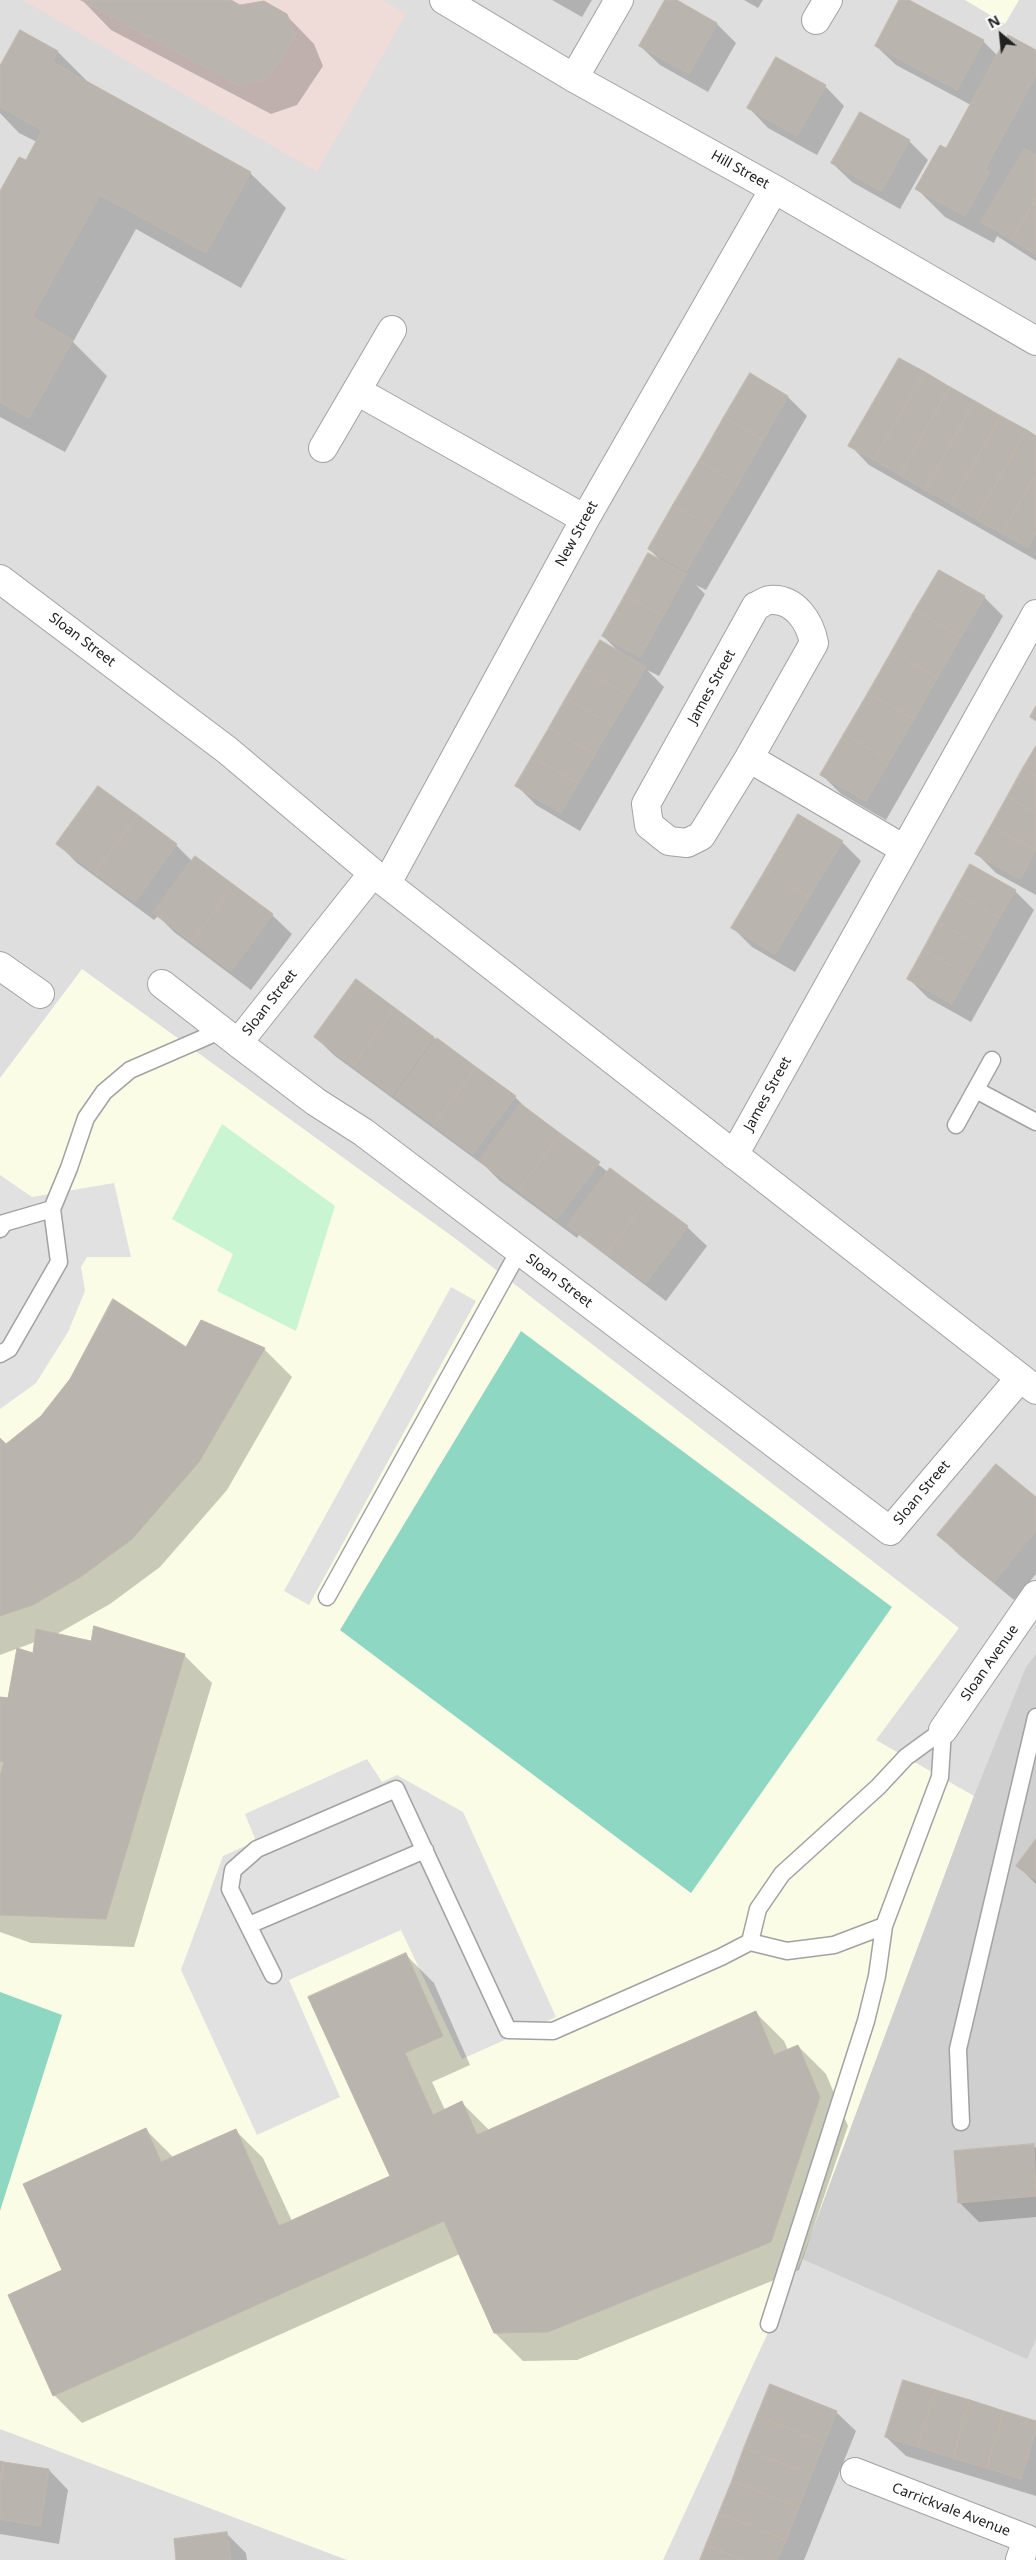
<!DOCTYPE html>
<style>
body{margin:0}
#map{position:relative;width:1036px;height:2560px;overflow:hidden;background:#f0eee8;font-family:"Noto Sans",sans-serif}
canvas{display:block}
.north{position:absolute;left:976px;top:10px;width:50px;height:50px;-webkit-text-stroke:4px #fff;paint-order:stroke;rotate:332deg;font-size:14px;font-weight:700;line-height:20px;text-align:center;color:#212121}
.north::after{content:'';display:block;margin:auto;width:18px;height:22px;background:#212121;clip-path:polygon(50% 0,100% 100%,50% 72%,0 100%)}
</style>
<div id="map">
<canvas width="1036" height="2560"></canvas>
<div class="north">N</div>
</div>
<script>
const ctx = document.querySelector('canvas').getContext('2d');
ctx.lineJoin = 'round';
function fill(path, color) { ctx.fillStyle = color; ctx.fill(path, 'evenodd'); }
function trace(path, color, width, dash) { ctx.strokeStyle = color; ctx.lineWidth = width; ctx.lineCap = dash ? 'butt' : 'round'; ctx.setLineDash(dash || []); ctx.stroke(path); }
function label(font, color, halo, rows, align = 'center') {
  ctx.font = font + ' "Noto Sans",sans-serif'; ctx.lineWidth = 4.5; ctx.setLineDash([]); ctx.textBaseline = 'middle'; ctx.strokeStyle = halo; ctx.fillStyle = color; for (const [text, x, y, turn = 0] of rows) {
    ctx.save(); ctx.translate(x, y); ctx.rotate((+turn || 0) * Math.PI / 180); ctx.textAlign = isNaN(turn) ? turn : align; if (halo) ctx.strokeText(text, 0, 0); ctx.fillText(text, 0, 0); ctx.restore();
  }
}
const residential = new Path2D(`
 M 0,0 L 1036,0 L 1036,2560 L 0,2560 Z`);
const commercial = new Path2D(`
 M 23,0 L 383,0 L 406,14 L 317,172 Z`);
const education = new Path2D(`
 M 965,0 L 1019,0 L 1005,24 Z
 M 82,969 L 460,1242 L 959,1628 L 876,1740 L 974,1796 L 802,2259 L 663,2560 L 347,2560 L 0,2429 L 0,1078 Z`);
const religious = new Path2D(`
 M 1036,1654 L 1036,2339 L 1027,2359 L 802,2259 L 974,1796 L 1026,1667 Z`);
const park = new Path2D(`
 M 222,1124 L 335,1206 L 296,1331 L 217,1291 L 233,1254 L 172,1219 Z`);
const pitch = new Path2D(`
 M 521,1331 L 892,1607 L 691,1893 L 340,1630 Z
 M 0,1992 L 62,2015 L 0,2211 Z`);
const parking = new Path2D(`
 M 0,1175 L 32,1197 L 114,1183 L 131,1257 L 87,1257 L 81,1267 L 85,1291 L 68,1332 L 36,1383 L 0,1409 Z
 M 451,1287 L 476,1301 L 309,1605 L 284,1591 Z
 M 367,1759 L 382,1782 L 397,1775 L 463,1812 L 556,2017 L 462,2059 L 401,1930 L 289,1980 L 340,2097 L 257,2135 L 181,1970 L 223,1856 L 256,1841 L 245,1814 Z`);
const shadow = new Path2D(`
 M 82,0 L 229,0 L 240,7 L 286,15 L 314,44 L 323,66 L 297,105 L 271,114 L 111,30 Z
 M 552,0 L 592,0 L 582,17 Z
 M 666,0 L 674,0 L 717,24 L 736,43 L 708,92 L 660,65 L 640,46 Z
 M 744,0 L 763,0 L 758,8 Z
 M 901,0 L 907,0 L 983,41 L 998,56 L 1036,51 L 1036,261 L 997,236 L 994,243 L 945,217 L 917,189 L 947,149 L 971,105 L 896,65 L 876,46 Z
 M 58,52 L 90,84 L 250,173 L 286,208 L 241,288 L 136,229 L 73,342 L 107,376 L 65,452 L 0,417 L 0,194 L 26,162 L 37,142 L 19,133 L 0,113 L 0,69 Z
 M 825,86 L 844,106 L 817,155 L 768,128 L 749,108 Z
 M 909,141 L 928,160 L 900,209 L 852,182 L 832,163 Z
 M 751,375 L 788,397 L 807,416 L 706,590 L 696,585 L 705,594 L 659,676 L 647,670 L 664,687 L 580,831 L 536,805 L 517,786 L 618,651 L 603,636 L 660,560 L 649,549 Z
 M 1036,437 L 1036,560 L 869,465 L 850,445 Z
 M 984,597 L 1003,616 L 886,820 L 841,794 L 822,775 Z
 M 1036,749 L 1036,895 L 996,873 L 977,854 Z
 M 99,788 L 176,845 L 192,861 L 195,858 L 272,915 L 292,934 L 251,990 L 174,932 L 158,916 L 154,920 L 77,863 L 58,844 Z
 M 842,842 L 861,861 L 795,972 L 752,947 L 733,928 Z
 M 1015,891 L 1034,910 L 971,1022 L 928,998 L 908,978 Z
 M 356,981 L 515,1097 L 529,1111 L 608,1172 L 610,1170 L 687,1227 L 707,1246 L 666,1301 L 579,1235 L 577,1238 L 500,1181 L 486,1167 L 335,1056 L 315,1037 Z
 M 186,1349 L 264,1349 L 292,1377 L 227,1490 L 160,1567 L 110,1604 L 55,1635 L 92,1643 L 184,1655 L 212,1683 L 134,1947 L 31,1943 L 0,1932 L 0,1698 L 9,1699 L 34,1654 L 35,1642 L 0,1655 L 0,1439 L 6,1445 Z
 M 1036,1498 L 1036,1574 L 1014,1600 L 958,1554 L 939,1535 Z
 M 1036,1841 L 1036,1884 L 1018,1866 Z
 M 406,1955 L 434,1983 L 470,2065 L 432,2082 L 445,2110 L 462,2103 L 489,2130 L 756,2013 L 784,2041 L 788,2050 L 798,2046 L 826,2074 L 848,2126 L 799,2270 L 577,2360 L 523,2361 L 495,2333 L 460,2254 L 82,2423 L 54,2395 L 63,2271 L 146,2130 L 174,2158 L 235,2130 L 263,2158 L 292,2221 L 391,2176 Z
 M 1033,2145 L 1036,2148 L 1036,2217 L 979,2222 L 959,2202 Z
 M 836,2412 L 856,2431 L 804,2560 L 701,2560 Z
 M 1036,2422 L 1036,2496 L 906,2456 L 886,2437 Z
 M 0,2462 L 49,2470 L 68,2490 L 59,2544 L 0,2534 Z
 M 227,2534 L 246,2553 L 247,2560 L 178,2560 Z`);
const building = new Path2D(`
 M 81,0 L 231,0 L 240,5 L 264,1 L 287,14 L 296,37 L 269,77 L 242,87 Z
 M 665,0 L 677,0 L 717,23 L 689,74 L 639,46 Z
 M 899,0 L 909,0 L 984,40 L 957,90 L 875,46 Z
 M 20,30 L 58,51 L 52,62 L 251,172 L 206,253 L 100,195 L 32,317 L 73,340 L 29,418 L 0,402 L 0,191 L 19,157 L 26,160 L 42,130 L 0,107 L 0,66 Z
 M 1008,35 L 1036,50 L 1036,75 L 985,169 L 990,172 L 965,216 L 915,189 L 940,145 L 946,148 Z
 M 776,57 L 826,85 L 797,136 L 747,108 Z
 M 860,112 L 910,140 L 881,191 L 831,163 Z
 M 1025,149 L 1036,155 L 1036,199 L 1012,240 L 981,222 Z
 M 1036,199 L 1036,255 L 1012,240 Z
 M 899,358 L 925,372 L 874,460 L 848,446 Z
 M 925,372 L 950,387 L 900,475 L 874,460 Z
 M 750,373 L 788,396 L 763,440 L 724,417 Z
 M 950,387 L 975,401 L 925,490 L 900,475 Z
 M 975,401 L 1001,416 L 951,504 L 925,490 Z
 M 1001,416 L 1027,430 L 976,519 L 951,504 Z
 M 724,417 L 763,440 L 738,484 L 699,461 Z
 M 1027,430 L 1036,436 L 1036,474 L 1002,533 L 976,519 Z
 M 699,461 L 738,484 L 712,527 L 673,505 Z
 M 1036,474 L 1036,533 L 1028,548 L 1002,533 Z
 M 673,505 L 712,527 L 686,571 L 648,549 Z
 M 648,553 L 686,574 L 663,616 L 625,595 Z
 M 939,570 L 985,596 L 961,637 L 915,610 Z
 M 625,595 L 663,616 L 640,657 L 602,636 Z
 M 915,610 L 961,637 L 937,678 L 892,651 Z
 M 600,640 L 646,667 L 629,696 L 583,669 Z
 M 892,651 L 937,678 L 914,719 L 868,693 Z
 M 583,669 L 629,696 L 612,725 L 566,698 Z
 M 868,693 L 914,719 L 890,760 L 844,734 Z
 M 566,698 L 612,725 L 595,754 L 549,728 Z
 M 1036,706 L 1036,721 L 1030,717 Z
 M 549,728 L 595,754 L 578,783 L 532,757 Z
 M 844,734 L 890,760 L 866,801 L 820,775 Z
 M 1036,746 L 1036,776 L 1023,768 Z
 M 532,757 L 578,783 L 561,813 L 515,786 Z
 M 1023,768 L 1036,776 L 1036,813 L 1007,797 Z
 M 98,786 L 138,815 L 95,873 L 56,844 Z
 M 1007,797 L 1036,813 L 1036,850 L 991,826 Z
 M 798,814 L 843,841 L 809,897 L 765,871 Z
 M 138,815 L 177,844 L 135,902 L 95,873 Z
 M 991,826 L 1036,850 L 1020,879 L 975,854 Z
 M 195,856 L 234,885 L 192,942 L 153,913 Z
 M 970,864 L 1016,890 L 999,918 L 954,893 Z
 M 765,871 L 809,897 L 775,954 L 731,928 Z
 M 234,885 L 273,914 L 231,971 L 192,942 Z
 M 954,893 L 999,918 L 984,947 L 938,922 Z
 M 938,922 L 984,947 L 968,975 L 923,950 Z
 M 923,950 L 968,975 L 952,1004 L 907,979 Z
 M 356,979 L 395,1008 L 353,1066 L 314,1037 Z
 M 395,1008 L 434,1037 L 392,1095 L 353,1066 Z
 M 437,1038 L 476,1067 L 434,1125 L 395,1096 Z
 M 476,1067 L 516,1096 L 473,1154 L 434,1125 Z
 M 521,1104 L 561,1134 L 518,1190 L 479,1161 Z
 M 561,1134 L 600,1162 L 557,1219 L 518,1190 Z
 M 610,1168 L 649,1197 L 606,1254 L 567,1225 Z
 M 649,1197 L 688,1226 L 646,1283 L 606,1254 Z
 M 113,1299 L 186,1347 L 201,1320 L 265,1348 L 199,1462 L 132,1539 L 82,1576 L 33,1605 L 0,1616 L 0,1438 L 6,1444 L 41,1416 L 70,1379 Z
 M 996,1464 L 1036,1497 L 1036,1531 L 994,1582 L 937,1535 Z
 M 94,1626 L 185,1654 L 106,1919 L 2,1915 L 0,1915 L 0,1776 L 4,1762 L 0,1761 L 0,1697 L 8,1698 L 17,1648 L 33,1653 L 36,1629 L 91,1641 Z
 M 1036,1839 L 1036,1881 L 1016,1866 Z
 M 406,1953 L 443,2036 L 405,2053 L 433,2115 L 462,2101 L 477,2135 L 756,2011 L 774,2055 L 798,2045 L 820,2097 L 771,2242 L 548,2332 L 494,2333 L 444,2221 L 53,2396 L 8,2295 L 62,2270 L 23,2184 L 146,2128 L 161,2162 L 236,2129 L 279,2226 L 390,2176 L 308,1997 Z
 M 1034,2144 L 1036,2196 L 958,2203 L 954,2151 Z
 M 903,2380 L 936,2390 L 918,2447 L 885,2437 Z
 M 770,2384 L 837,2411 L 824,2443 L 757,2416 Z
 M 936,2390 L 970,2400 L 953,2458 L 918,2447 Z
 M 970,2400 L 1004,2411 L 987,2468 L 953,2458 Z
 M 1004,2411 L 1036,2421 L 1036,2429 L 1021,2479 L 987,2468 Z
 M 757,2416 L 824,2443 L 811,2475 L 744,2448 Z
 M 744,2448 L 811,2475 L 799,2507 L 732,2481 Z
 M 0,2461 L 4,2462 L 0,2485 Z
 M 4,2462 L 49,2469 L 40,2526 L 0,2519 L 0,2485 Z
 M 732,2481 L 799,2507 L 786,2540 L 719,2513 Z
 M 719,2513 L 786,2540 L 777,2560 L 743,2560 L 706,2545 Z
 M 227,2532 L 231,2560 L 176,2560 L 174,2539 Z
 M 706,2545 L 743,2560 L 700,2560 Z`);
const service = new Path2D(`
 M 976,1090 L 1036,1122
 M 956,1125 L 992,1060
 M 0,1229 L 4,1223 L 52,1209
 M 0,1354 L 9,1349 L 59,1262 L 52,1209 L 69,1168 L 86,1118 L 104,1092 L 130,1070 L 222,1030
 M 327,1597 L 519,1251
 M 249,1925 L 425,1850
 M 750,1942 L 787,1951 L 834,1945 L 884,1926 L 940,1777 L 943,1730
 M 273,1975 L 230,1889 L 233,1870 L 257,1849 L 396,1789 L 508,2030 L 553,2031 L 721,1957 L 750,1942 L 758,1909 L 782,1874 L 878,1787 L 906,1757 L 943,1730
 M 961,2122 L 958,2049 L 1036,1717
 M 769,2324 L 866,2021 L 877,1976 L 884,1926`);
const minor = new Path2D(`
 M 444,0 L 574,78 L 774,189 L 1036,341
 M 816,20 L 828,0
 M 574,78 L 619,0
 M 357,391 L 585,519
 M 323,448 L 392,330
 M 749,758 L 814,643 C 810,622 795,598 770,600 C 766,600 760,605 756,606 L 646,804 L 649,825 L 669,841 L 687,843 L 701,836 L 749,758 L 904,849
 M 373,873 L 238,1043 L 316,1102 L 363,1132 L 890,1531 L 1020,1378
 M 387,883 L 585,519 L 774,189
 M 0,966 L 40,994
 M 162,984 L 238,1043
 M 734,1155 L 1036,614
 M 943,1730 L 1036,1595
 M 855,2472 L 1027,2539 L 1020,2560`);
const tertiary = new Path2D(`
 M 0,579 L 227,750 L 373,873 L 1036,1390`);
const streetNames = [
 ["Hill Street",740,170,29],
 ["New Street",577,534,-61],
 ["Sloan Street",82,640,37],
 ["James Street",712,687,-61],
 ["Sloan Street",270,1003,-52],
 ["James Street",768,1094,-61],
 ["Sloan Street",559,1281,37],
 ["Sloan Street",922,1493,-50],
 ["Sloan Avenue",990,1663,-55],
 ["Carrickvale Avenue",951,2510,21]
];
fill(residential, '#dfdede');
fill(commercial, '#efdcd9');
fill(education, '#fafce5');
fill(religious, '#cfcfcf');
fill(park, '#caf5d2');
fill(pitch, '#8ed7c2');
fill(parking, '#e1e1e1');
fill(shadow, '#0003');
fill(building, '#b9b4ae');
trace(building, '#c1b7ac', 1);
trace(service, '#a2a2a2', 19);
trace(minor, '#a2a2a2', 30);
trace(tertiary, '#a2a2a2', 30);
trace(service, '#fff', 16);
trace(minor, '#fff', 28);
trace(tertiary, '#fff', 28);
label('14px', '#212121', '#fff', streetNames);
</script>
